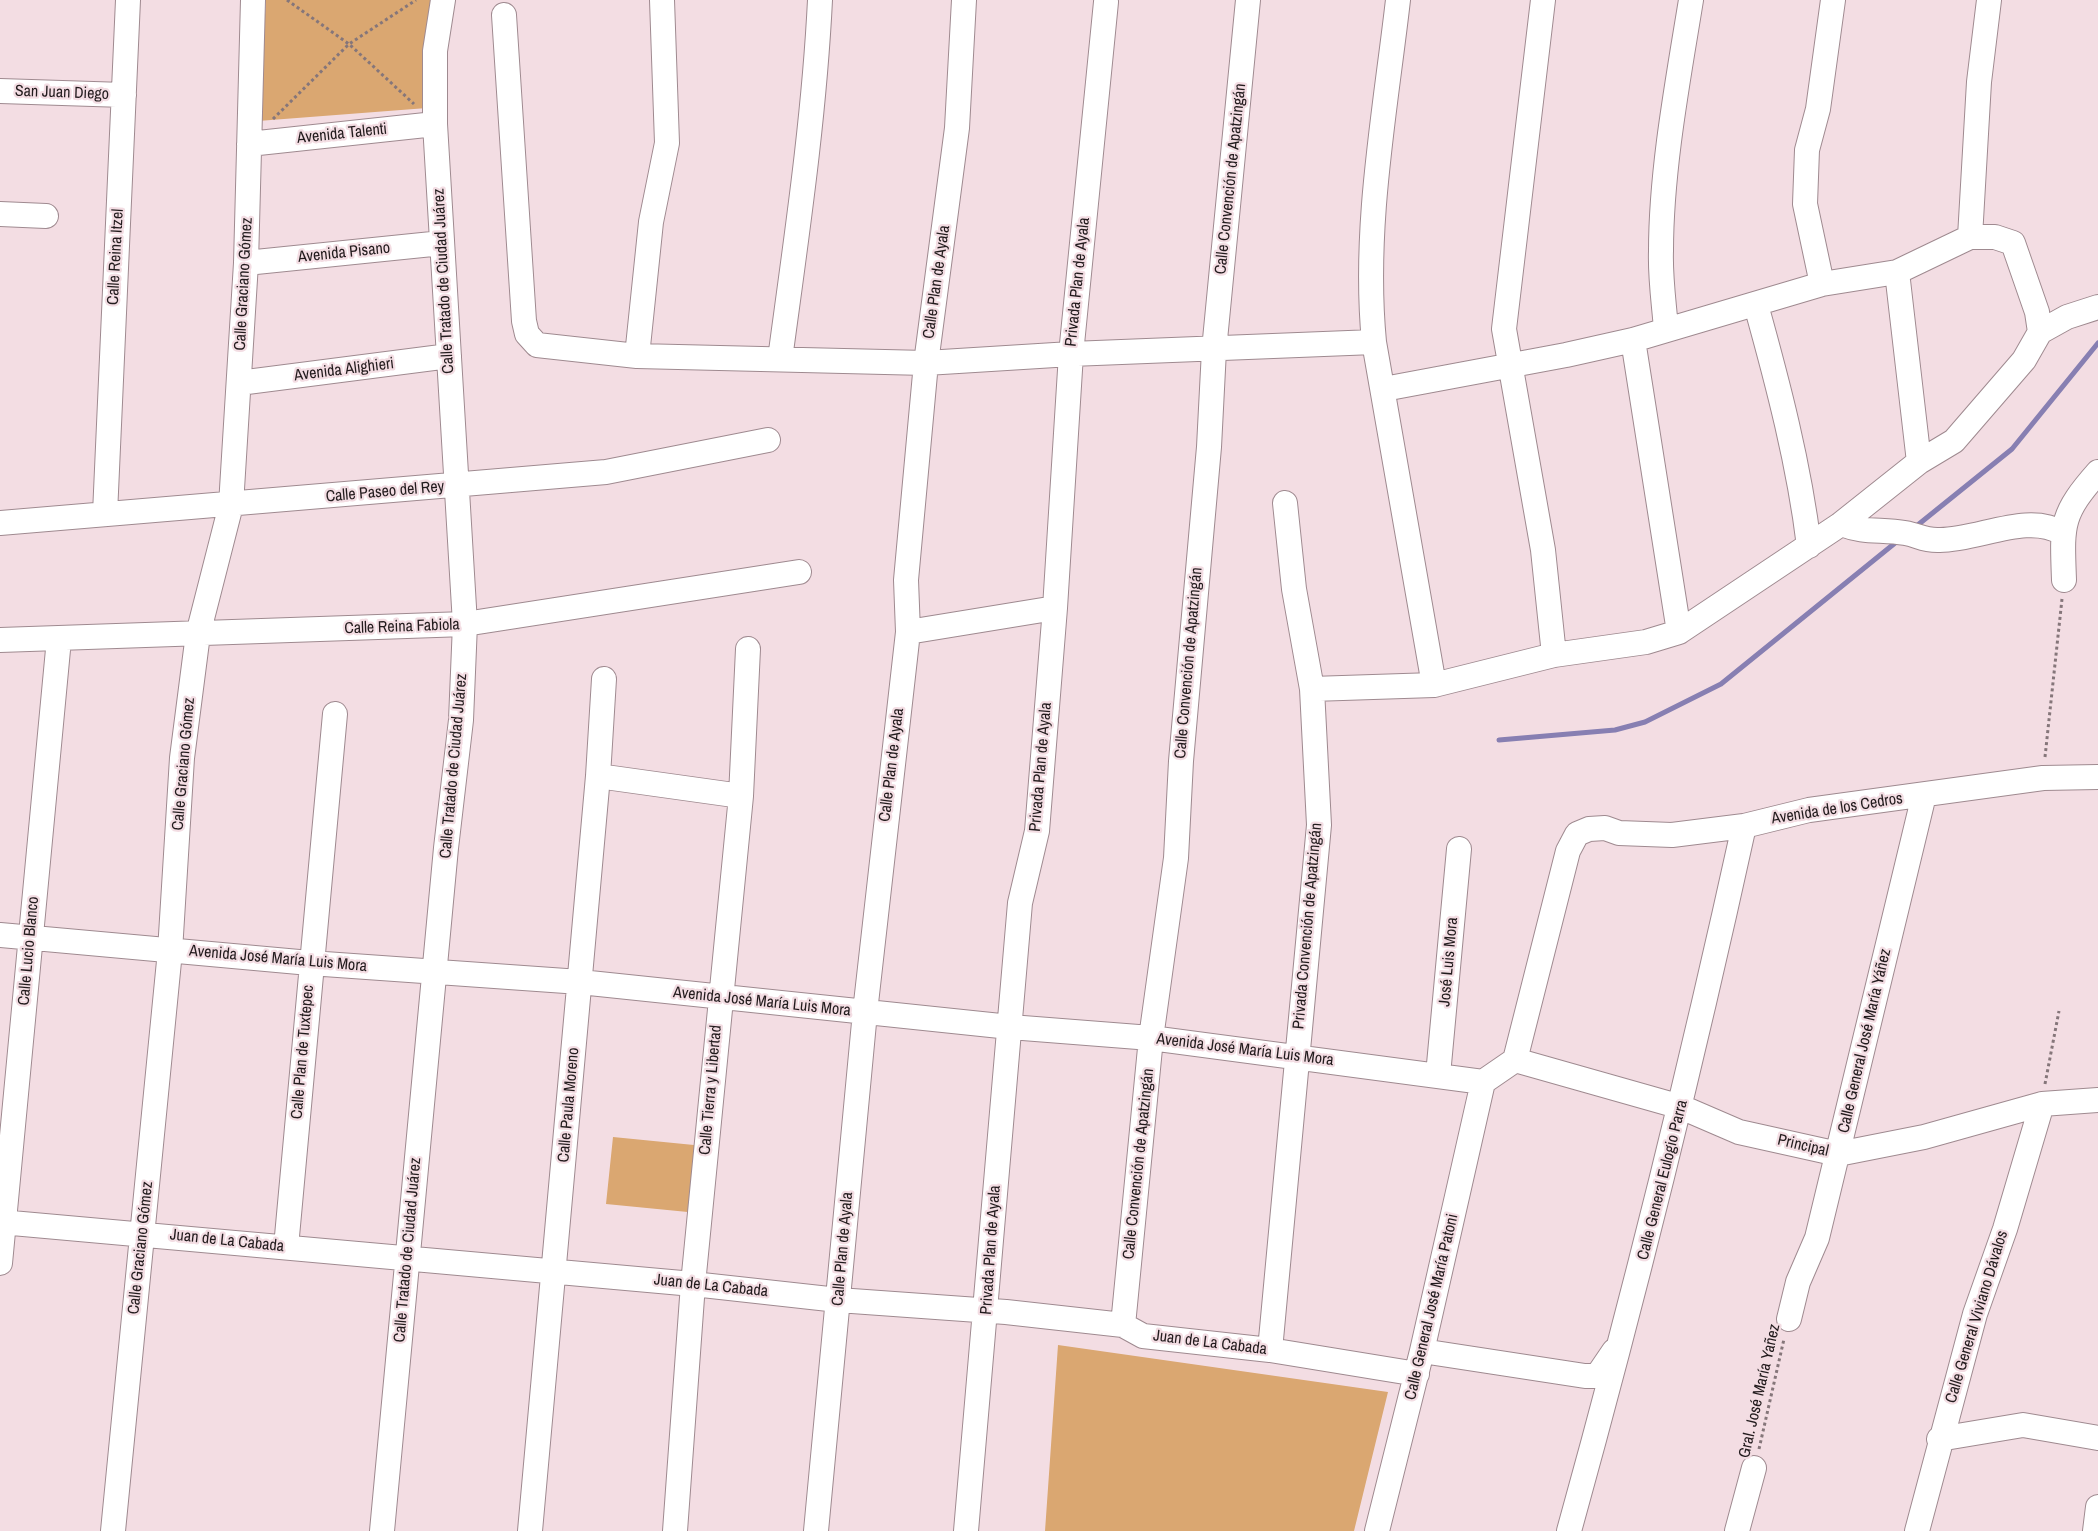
<!DOCTYPE html>
<meta charset="utf-8">
<style>
body{margin:0}
canvas{display:block;background:#f3dde3}
</style>
<canvas width="2098" height="1531"></canvas>
<script>
const ctx = document.querySelector('canvas').getContext('2d');
ctx.lineJoin = 'round';
function fill(path, color) { ctx.fillStyle = color; ctx.fill(path, 'evenodd'); }
function trace(path, color, width, dash) { ctx.strokeStyle = color; ctx.lineWidth = width; ctx.lineCap = dash ? 'butt' : 'round'; ctx.setLineDash(dash || []); ctx.stroke(path); }
function label(font, color, halo, rows, align = 'center') {
  ctx.font = font + ' "Archivo Narrow",sans-serif'; ctx.lineWidth = 4.5; ctx.setLineDash([]); ctx.textBaseline = 'middle'; ctx.strokeStyle = halo; ctx.fillStyle = color; for (const [text, x, y, turn = 0] of rows) {
    ctx.save(); ctx.translate(x, y); ctx.rotate((+turn || 0) * Math.PI / 180); ctx.textAlign = isNaN(turn) ? turn : align; if (halo) ctx.strokeText(text, 0, 0); ctx.fillText(text, 0, 0); ctx.restore();
  }
}
const green = new Path2D(`
 M 266,0 L 435,0 L 427,108 L 258,121 Z
 M 613,1137 L 704,1146 L 698,1213 L 606,1204 Z
 M 1058,1345 L 1388,1392 L 1354,1531 L 1045,1531 Z`);
const stream = new Path2D(`
 M 1914,528 L 2012,449 L 2098,343
 M 1499,740 L 1615,730 L 1645,722 L 1721,684 L 1900,539`);
const path = new Path2D(`
 M 287,0 L 349,44 L 414,104
 M 273,119 L 349,44 L 416,0
 M 2045,757 L 2062,599
 M 2045,1084 L 2059,1011
 M 1759,1449 L 1784,1339`);
const minor = new Path2D(`
 M 1398,0 C 1385,113 1363,228 1374,342 L 1434,685
 M 1543,0 L 1504,329 L 1543,550 L 1554,655
 M 504,15 L 524,321 L 527,334 L 537,345 L 637,356 L 926,363 L 1071,354 L 1374,342
 M 0,91 L 124,95
 M 249,144 L 435,124
 M 0,214 L 46,216
 M 1970,237 L 1979,82 L 1989,0
 M 246,263 L 442,243
 M 1897,272 L 1919,462
 M 1822,284 L 1805,204 L 1807,150 L 1818,109 L 1833,0
 M 1756,305 C 1778,384 1799,464 1809,546
 M 1666,329 C 1664,303 1660,277 1661,251 C 1661,170 1678,80 1691,0
 M 1633,340 L 1679,632
 M 637,356 L 651,222 L 667,143 L 662,0
 M 780,359 C 796,240 814,121 820,0
 M 239,383 L 449,356
 M 1384,389 L 1566,355 L 1633,340 L 1822,284 L 1897,272 L 1970,237 L 1995,237 L 2013,243 L 2037,312 L 2040,332
 M 105,514 L 128,0
 M 0,523 L 606,472 L 768,440
 M 1841,524 C 1864,533 1881,529 1905,533 C 1918,535 1924,541 1940,540 C 1979,540 2028,512 2062,533
 M 2064,580 C 2062,525 2060,515 2098,472
 M 908,632 L 1055,608
 M 0,640 L 465,624 L 799,572
 M 1312,689 L 1434,685 L 1554,655 L 1646,642 L 1679,632 L 1841,524 L 1919,462 L 1954,441 L 2024,360 L 2040,332 L 2067,317 L 2098,307
 M 598,776 L 741,796
 M 0,935 L 310,963 L 580,982 L 1010,1027 L 1151,1038 L 1483,1082 L 1515,1060
 M 1515,1060 L 1568,851 L 1577,834 L 1589,829 L 1605,828 L 1619,833 L 1672,835 L 1744,826 L 1809,810 L 2043,778 L 2098,777
 M 1515,1060 L 1681,1107 L 1739,1132 L 1838,1154 L 1924,1137 L 2042,1104 L 2098,1100
 M 1438,1075 L 1459,849
 M 0,1222 L 693,1284 L 838,1300 L 1006,1312 L 1123,1325 L 1143,1336 L 1270,1350 L 1417,1374
 M 286,1247 L 335,714
 M 0,1263 L 59,639
 M 1789,1319 L 1798,1282 L 1817,1238 L 1924,795
 M 1123,1325 L 1151,1038 L 1176,858 L 1181,761 L 1209,447 L 1214,350 L 1248,0
 M 1270,1350 L 1319,825 L 1312,689 L 1294,589 L 1285,503
 M 1422,1351 L 1585,1376 L 1597,1376 L 1614,1351
 M 1939,1439 L 2023,1425 L 2098,1438
 M 113,1531 L 170,951 L 182,758 L 198,634 L 231,505 L 246,263 L 253,0
 M 382,1531 L 446,848 L 461,720 L 465,624 L 435,124 L 435,51 L 443,0
 M 530,1531 L 598,776 L 604,679
 M 675,1531 L 693,1284 L 741,796 L 748,649
 M 816,1531 L 865,1012 L 908,632 L 906,580 L 926,363 L 957,128 L 964,0
 M 966,1531 L 1020,903 L 1037,831 L 1055,608 L 1071,354 L 1106,2
 M 1377,1531 L 1422,1351 L 1483,1082
 M 1569,1531 C 1634,1297 1692,1063 1744,826
 M 1737,1531 L 1754,1468
 M 1917,1531 L 1975,1314 L 2005,1229 L 2042,1104
 M 2095,1531 L 2098,1507`);
const streetNames = [
 ["San Juan Diego",62,93,2],
 ["Avenida Talenti",342,134,-6],
 ["Calle Convención de Apatzingán",1231,179,-84],
 ["Avenida Pisano",344,253,-6],
 ["Calle Reina Itzel",116,257,-87],
 ["Calle Tratado de Ciudad Juárez",444,281,-93],
 ["Calle Plan de Ayala",937,282,-82],
 ["Privada Plan de Ayala",1078,282,-84],
 ["Calle Graciano Gómez",244,284,-87],
 ["Avenida Alighieri",344,370,-7],
 ["Calle Paseo del Rey",385,492,-5],
 ["Calle Reina Fabiola",402,627,-2],
 ["Calle Convención de Apatzingán",1189,663,-85],
 ["Calle Graciano Gómez",184,764,-85],
 ["Calle Plan de Ayala",892,765,-83],
 ["Calle Tratado de Ciudad Juárez",454,766,-85],
 ["Privada Plan de Ayala",1041,767,-85],
 ["Avenida de los Cedros",1837,809,-9],
 ["Privada Convención de Apatzingán",1308,926,-85],
 ["Calle Lucio Blanco",29,951,-85],
 ["Avenida José María Luis Mora",278,959,5],
 ["José Luis Mora",1449,962,-85],
 ["Avenida José María Luis Mora",762,1002,6],
 ["Calle General José María Yáñez",1865,1041,-77],
 ["Avenida José María Luis Mora",1245,1050,7],
 ["Calle Plan de Tuxtepec",303,1052,-85],
 ["Calle Tierra y Libertad",711,1090,-85],
 ["Calle Paula Moreno",569,1105,-85],
 ["Principal",1803,1146,13],
 ["Calle Convención de Apatzingán",1139,1164,-84],
 ["Calle General Eulogio Parra",1663,1180,-76],
 ["Juan de La Cabada",227,1241,6],
 ["Calle Graciano Gómez",141,1248,-84],
 ["Calle Plan de Ayala",843,1249,-85],
 ["Calle Tratado de Ciudad Juárez",408,1250,-85],
 ["Privada Plan de Ayala",991,1250,-86],
 ["Juan de La Cabada",711,1286,6],
 ["Calle General José María Patoni",1432,1307,-77],
 ["Calle General Viviano Dávalos",1977,1317,-73],
 ["Juan de La Cabada",1210,1343,7],
 ["Gral. José María Yañez",1760,1391,-77]
];
fill(green, '#daa771');
trace(stream, '#877fb2', 5);
trace(minor, '#9f8a90', 26);
trace(path, '#85767a', 3, [3, 3]);
trace(minor, '#fff', 24);
label('16px', '#221b1d', '#f3dde3', streetNames);
</script>
